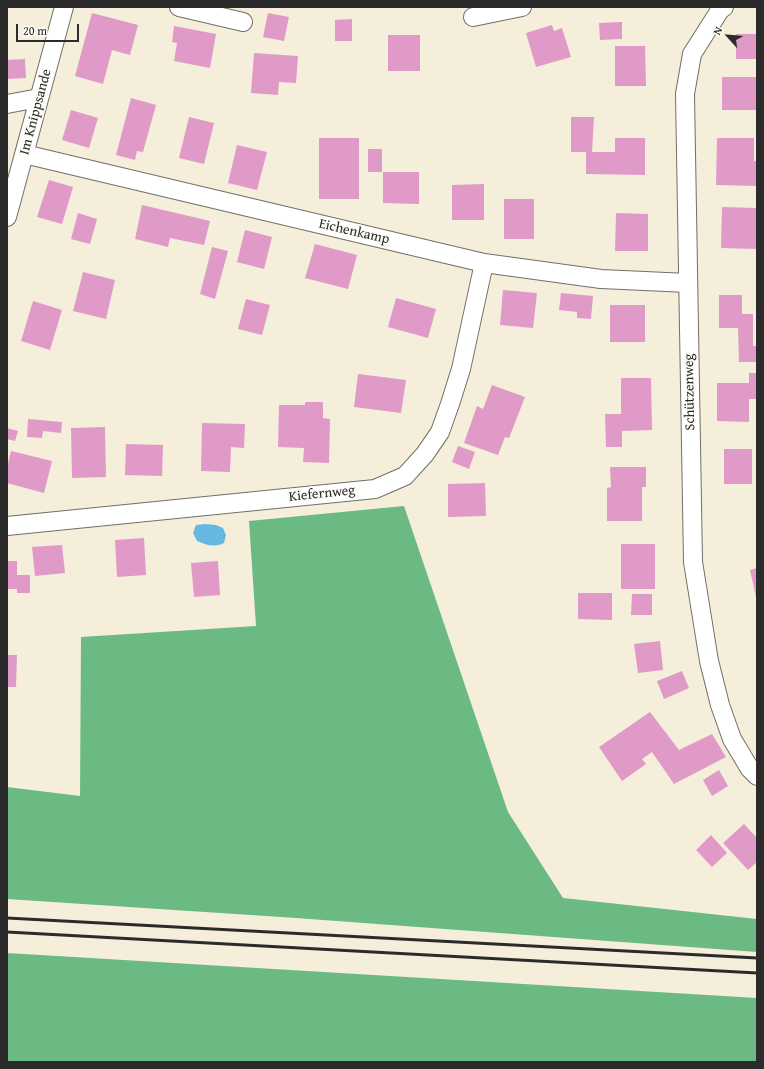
<!DOCTYPE html>
<meta charset="utf-8">
<style>
body{margin:0}
#map{position:relative;width:764px;height:1069px;overflow:hidden;background:#f5eeda;font-family:"Gentium Book Plus",serif}
canvas{display:block}
.frame{position:absolute;inset:0;border:8px solid #2b2b2b;pointer-events:none}
.north{position:absolute;left:708px;top:16px;width:40px;height:40px;-webkit-text-stroke:3px #fdfcf7;paint-order:stroke;rotate:297deg;font-size:11px;font-weight:700;line-height:16px;text-align:center;color:#2b2b2b}
.north::after{content:'';display:block;margin:auto;width:14px;height:18px;background:#2b2b2b;clip-path:polygon(50% 0,100% 100%,50% 72%,0 100%)}
.scale{position:absolute;left:16px;top:24px;width:63px;height:18px;box-sizing:border-box;border:2px solid #2b2b2b;border-top:0;padding-left:5px;font-size:12px;line-height:14px;white-space:nowrap;color:#2b2b2b;-webkit-text-stroke:3px #fdfcf7;paint-order:stroke}
</style>
<div id="map">
<canvas width="764" height="1069"></canvas>
<div class="frame"></div>
<div class="north">N</div>
<div class="scale">20 m</div>
</div>
<script>
const ctx = document.querySelector('canvas').getContext('2d');
ctx.lineJoin = 'round';
function fill(path, color) { ctx.fillStyle = color; ctx.fill(path, 'evenodd'); }
function trace(path, color, width, dash) { ctx.strokeStyle = color; ctx.lineWidth = width; ctx.lineCap = dash ? 'butt' : 'round'; ctx.setLineDash(dash || []); ctx.stroke(path); }
function label(font, color, halo, rows, align = 'center') {
  ctx.font = font + ' "Gentium Book Plus",serif'; ctx.lineWidth = 3.5; ctx.setLineDash([]); ctx.textBaseline = 'middle'; ctx.strokeStyle = halo; ctx.fillStyle = color; for (const [text, x, y, turn = 0] of rows) {
    ctx.save(); ctx.translate(x, y); ctx.rotate((+turn || 0) * Math.PI / 180); ctx.textAlign = isNaN(turn) ? turn : align; if (halo) ctx.strokeText(text, 0, 0); ctx.fillText(text, 0, 0); ctx.restore();
  }
}
const forest = new Path2D(`
 M 404,506 L 508,812 L 563,898 L 757,919 L 757,952 L 296,918 L 7,899 L 7,787 L 80,796 L 81,637 L 256,626 L 249,521 Z
 M 7,953 L 757,998 L 757,1062 L 7,1062 Z`);
const water = new Path2D(`
 M 205,524 L 216,525 L 223,528 L 226,535 L 224,543 C 213,548 207,545 197,541 L 193,533 L 196,525 Z`);
const building = new Path2D(`
 M 92,13 L 138,25 L 130,55 L 112,50 L 103,84 L 75,76 Z
 M 268,13 L 289,17 L 284,41 L 263,37 Z
 M 352,19 L 352,41 L 335,41 L 335,20 Z
 M 622,22 L 622,39 L 600,40 L 599,23 Z
 M 552,25 L 554,31 L 562,28 L 571,57 L 536,67 L 526,33 Z
 M 174,26 L 216,34 L 210,68 L 174,61 L 177,43 L 172,42 Z
 M 736,34 L 757,34 L 757,59 L 736,59 Z
 M 388,35 L 420,35 L 420,71 L 388,71 Z
 M 615,46 L 645,46 L 646,86 L 615,86 Z
 M 254,53 L 298,56 L 296,83 L 279,82 L 278,95 L 251,93 Z
 M 25,59 L 26,78 L 7,79 L 7,60 Z
 M 722,77 L 757,77 L 757,110 L 722,110 Z
 M 131,98 L 156,105 L 143,152 L 137,151 L 135,160 L 116,155 Z
 M 71,110 L 98,118 L 89,148 L 62,140 Z
 M 189,117 L 214,123 L 204,164 L 179,158 Z
 M 571,117 L 594,117 L 592,152 L 615,152 L 615,138 L 645,138 L 645,175 L 586,174 L 586,152 L 571,152 Z
 M 319,138 L 359,138 L 359,199 L 319,199 Z
 M 717,138 L 754,138 L 754,161 L 757,161 L 757,186 L 716,185 Z
 M 237,145 L 267,152 L 257,190 L 228,183 Z
 M 368,149 L 382,149 L 382,172 L 368,172 Z
 M 383,172 L 419,172 L 419,204 L 383,203 Z
 M 49,180 L 73,187 L 62,224 L 37,217 Z
 M 484,184 L 484,220 L 452,220 L 452,185 Z
 M 504,199 L 534,199 L 534,239 L 504,239 Z
 M 142,205 L 210,221 L 204,245 L 170,238 L 168,247 L 135,239 Z
 M 722,207 L 757,208 L 757,249 L 721,248 Z
 M 78,213 L 97,219 L 90,244 L 71,239 Z
 M 616,213 L 648,214 L 648,251 L 615,251 Z
 M 245,230 L 272,237 L 264,269 L 237,262 Z
 M 315,244 L 357,255 L 348,289 L 305,278 Z
 M 212,247 L 228,251 L 215,299 L 200,294 Z
 M 83,272 L 115,280 L 106,319 L 73,311 Z
 M 503,290 L 537,293 L 533,328 L 500,325 Z
 M 561,293 L 593,296 L 591,319 L 577,318 L 577,312 L 559,310 Z
 M 719,295 L 742,295 L 742,314 L 753,314 L 753,346 L 757,346 L 757,362 L 739,362 L 738,328 L 719,328 Z
 M 396,298 L 436,309 L 428,338 L 388,327 Z
 M 246,299 L 270,305 L 262,335 L 238,329 Z
 M 33,301 L 62,310 L 50,350 L 21,341 Z
 M 610,305 L 645,305 L 645,342 L 610,342 Z
 M 749,373 L 757,373 L 757,399 L 749,399 L 749,422 L 717,421 L 717,383 L 749,383 Z
 M 358,374 L 406,380 L 401,413 L 354,407 Z
 M 621,378 L 651,378 L 652,430 L 622,431 L 622,447 L 606,447 L 605,414 L 621,414 Z
 M 492,385 L 525,397 L 509,438 L 505,437 L 498,455 L 464,443 L 477,406 L 483,409 Z
 M 305,402 L 323,402 L 323,418 L 330,419 L 329,463 L 303,462 L 304,448 L 278,447 L 279,405 L 305,405 Z
 M 28,419 L 62,422 L 61,433 L 43,431 L 42,438 L 27,437 Z
 M 202,423 L 245,424 L 244,448 L 231,447 L 230,472 L 201,471 Z
 M 105,427 L 106,477 L 72,478 L 71,428 Z
 M 7,428 L 18,431 L 15,441 L 7,439 Z
 M 126,444 L 163,445 L 162,476 L 125,475 Z
 M 458,446 L 475,452 L 469,469 L 452,462 Z
 M 724,449 L 752,449 L 752,484 L 724,484 Z
 M 11,451 L 52,461 L 44,493 L 7,483 L 7,468 Z
 M 610,467 L 646,467 L 646,487 L 642,487 L 642,521 L 607,521 L 607,488 L 611,487 Z
 M 485,483 L 486,516 L 448,517 L 448,484 Z
 M 144,538 L 146,575 L 117,577 L 115,540 Z
 M 621,544 L 655,544 L 655,589 L 621,589 Z
 M 62,545 L 65,573 L 35,576 L 32,547 Z
 M 7,561 L 17,561 L 17,575 L 30,575 L 30,593 L 17,593 L 17,589 L 7,589 Z
 M 218,561 L 220,595 L 194,597 L 191,563 Z
 M 757,568 L 757,597 L 756,597 L 750,570 Z
 M 578,593 L 612,593 L 612,620 L 578,619 Z
 M 632,594 L 652,594 L 652,615 L 631,615 Z
 M 660,641 L 663,670 L 638,673 L 634,644 Z
 M 7,655 L 17,655 L 16,687 L 7,687 Z
 M 682,671 L 689,688 L 664,699 L 657,681 Z
 M 650,712 L 679,750 L 712,734 L 726,757 L 674,784 L 652,752 L 642,759 L 646,764 L 622,781 L 599,747 Z
 M 719,770 L 728,786 L 712,796 L 703,780 Z
 M 744,824 L 757,838 L 757,862 L 748,870 L 723,843 Z
 M 711,835 L 727,853 L 712,867 L 696,850 Z`);
const street = new Path2D(`
 M 179,7 L 243,22
 M 724,7 L 720,10 L 692,54 L 685,94 L 693,562 L 709,661 L 720,705 L 732,739 L 750,769 L 757,776
 M 473,17 L 522,7
 M 7,104 L 39,98
 M 24,154 L 484,263 L 601,279 L 688,283
 M 7,217 L 64,7
 M 7,526 L 375,489 L 405,476 L 425,454 L 440,432 L 450,404 L 461,369 L 484,263`);
const rail = new Path2D(`
 M 7,918 L 757,958
 M 7,932 L 757,973`);
const streetNames = [
 ["Im Knippsande",36,112,-75],
 ["Eichenkamp",354,232,13],
 ["Schützenweg",690,392,-91],
 ["Kiefernweg",322,494,-6]
];
fill(forest, '#6bba84');
fill(water, '#66b8e2');
fill(building, '#e09ac8');
trace(street, '#726f68', 20);
trace(street, '#fff', 18);
trace(rail, '#2b2b2b', 3);
label('14px', '#2b2b2b', '#fdfcf7', streetNames);
</script>
